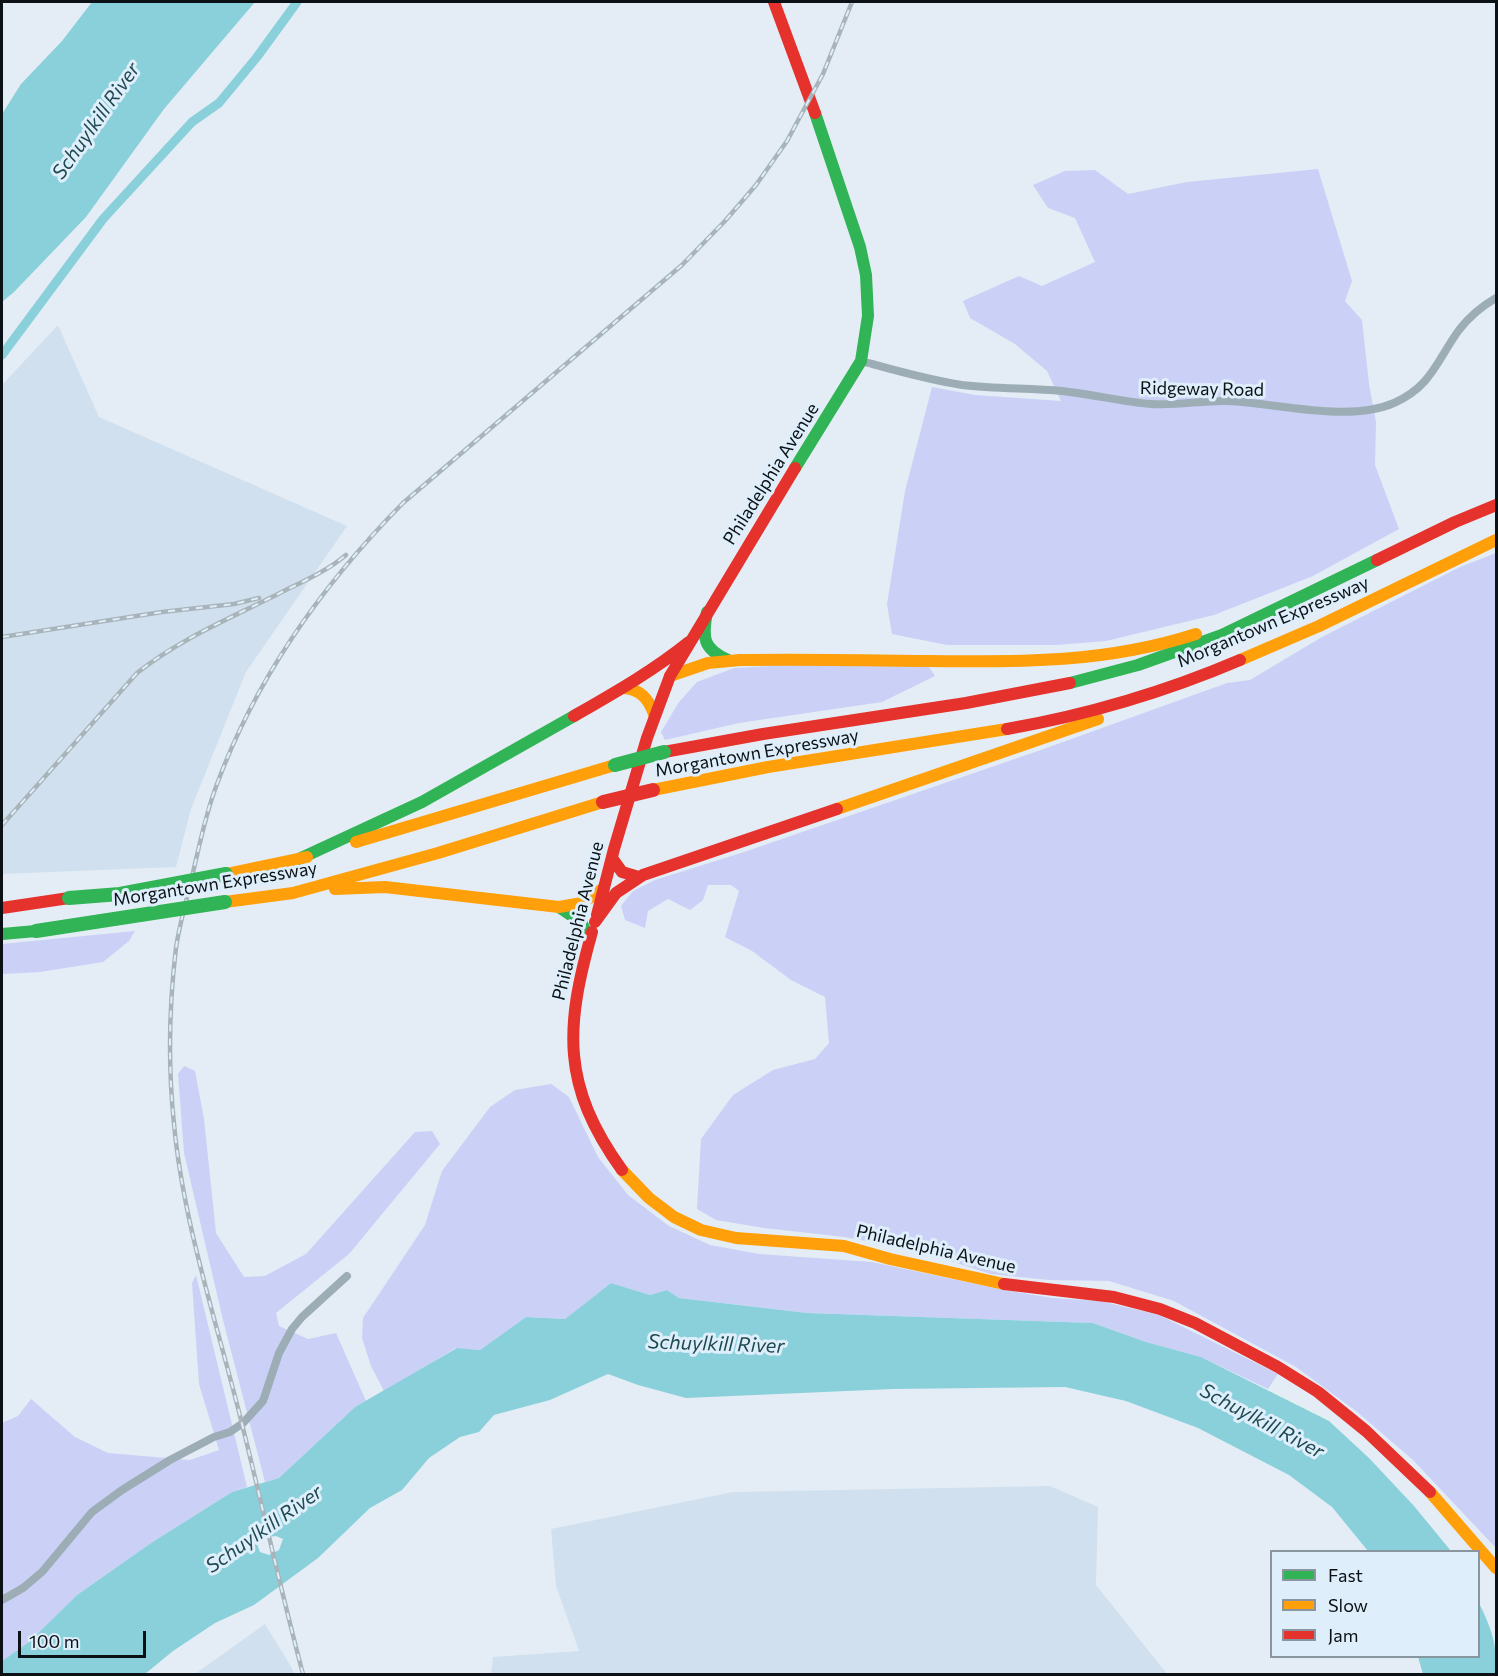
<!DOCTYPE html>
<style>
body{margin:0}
#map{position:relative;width:1498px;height:1676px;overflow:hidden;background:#e4edf5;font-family:Commissioner,sans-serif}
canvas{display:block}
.frame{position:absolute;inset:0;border:3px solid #0b1115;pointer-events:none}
.legend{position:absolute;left:1270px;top:1550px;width:210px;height:108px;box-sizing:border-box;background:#deeefb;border:2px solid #8a969f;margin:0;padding:8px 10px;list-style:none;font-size:18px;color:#0b1115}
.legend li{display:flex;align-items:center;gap:12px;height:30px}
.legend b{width:30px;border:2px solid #8a969f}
.scale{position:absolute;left:18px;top:1631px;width:128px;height:27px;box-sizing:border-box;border:3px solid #0b1115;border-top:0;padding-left:8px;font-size:18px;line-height:21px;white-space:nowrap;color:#0b1115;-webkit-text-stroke:4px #deeefb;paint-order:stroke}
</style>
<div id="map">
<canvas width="1498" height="1676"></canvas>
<div class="frame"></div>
<ul class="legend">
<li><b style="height:8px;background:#30b455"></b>Fast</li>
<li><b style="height:8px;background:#ff9f0a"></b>Slow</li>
<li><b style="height:8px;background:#e5322d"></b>Jam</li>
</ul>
<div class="scale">100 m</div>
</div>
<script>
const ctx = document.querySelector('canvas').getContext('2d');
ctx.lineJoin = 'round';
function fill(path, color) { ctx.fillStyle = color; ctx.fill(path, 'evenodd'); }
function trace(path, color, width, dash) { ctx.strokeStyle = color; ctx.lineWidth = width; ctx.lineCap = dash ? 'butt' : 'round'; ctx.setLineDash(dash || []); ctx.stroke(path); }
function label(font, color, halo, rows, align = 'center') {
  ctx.font = font + ' Commissioner,sans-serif'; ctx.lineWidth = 6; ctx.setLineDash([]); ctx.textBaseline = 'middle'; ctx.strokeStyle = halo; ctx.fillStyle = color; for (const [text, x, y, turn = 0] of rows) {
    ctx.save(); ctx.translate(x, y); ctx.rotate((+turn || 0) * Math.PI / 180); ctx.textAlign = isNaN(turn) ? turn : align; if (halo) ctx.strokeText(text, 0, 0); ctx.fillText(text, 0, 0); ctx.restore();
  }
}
const built = new Path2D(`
 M 58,325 L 99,417 L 347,526 L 246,672 L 191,809 L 176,867 L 2,874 L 2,385 Z
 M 1050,1486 L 1098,1507 L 1096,1585 L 1167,1674 L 491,1674 L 493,1657 L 579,1651 L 556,1586 L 551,1529 L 733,1492 Z
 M 265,1624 L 292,1668 L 294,1674 L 195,1674 Z`);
const green = new Path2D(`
 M 1318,169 L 1352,281 L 1345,301 L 1362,320 L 1369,384 L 1376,422 L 1375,465 L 1399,529 L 1313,576 L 1214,615 L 1106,641 L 1057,645 L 947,645 L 892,634 L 887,604 L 905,491 L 932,387 L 975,395 L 1061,401 L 1047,371 L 1015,344 L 970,318 L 963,301 L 1019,276 L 1042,286 L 1095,262 L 1075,218 L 1048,208 L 1033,185 L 1065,171 L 1095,170 L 1128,194 L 1187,182 Z
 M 1496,553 L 1496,1548 L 1413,1460 L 1356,1411 L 1296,1367 L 1174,1301 L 1109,1281 L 1049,1280 L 991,1274 L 916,1250 L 844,1237 L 764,1228 L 716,1220 L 697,1209 L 701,1139 L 733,1095 L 773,1070 L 815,1059 L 829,1043 L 825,997 L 791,980 L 752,951 L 725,937 L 739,891 L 731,885 L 708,885 L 703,900 L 690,910 L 668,899 L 648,911 L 645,928 L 625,920 L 621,906 L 633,891 L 655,880 L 744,852 L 1038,751 L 1227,683 L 1250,680 L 1322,637 L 1460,567 Z
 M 790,665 L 929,667 L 935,676 L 882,702 L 739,723 L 665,740 L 661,732 L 679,702 L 697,682 L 734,668 Z
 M 135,931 L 129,941 L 103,962 L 40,972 L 2,974 L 2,944 Z
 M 184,1066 L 195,1071 L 204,1119 L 216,1233 L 244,1277 L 265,1276 L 306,1254 L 415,1132 L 432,1131 L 440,1144 L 349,1254 L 276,1313 L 279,1326 L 308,1339 L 336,1333 L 366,1401 L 355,1407 L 279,1478 L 265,1482 L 223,1320 L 184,1153 L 178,1074 Z
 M 551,1084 L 569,1097 L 598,1157 L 628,1195 L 669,1226 L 710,1245 L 759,1254 L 872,1262 L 999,1289 L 1052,1298 L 1100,1301 L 1159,1315 L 1278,1374 L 1268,1389 L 1201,1357 L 1146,1342 L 1093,1323 L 807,1313 L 679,1298 L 667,1290 L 650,1295 L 611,1283 L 565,1319 L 526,1317 L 480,1350 L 456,1348 L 384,1391 L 371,1366 L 362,1338 L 363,1318 L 425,1225 L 442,1171 L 490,1107 L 515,1090 Z
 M 196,1275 L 247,1487 L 232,1492 L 151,1543 L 77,1595 L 29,1642 L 2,1661 L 2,1423 L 18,1416 L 31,1399 L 75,1437 L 108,1453 L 190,1460 L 219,1450 L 199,1384 L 192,1283 Z`);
const water = new Path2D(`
 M 92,2 L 255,2 L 164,109 L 86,217 L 14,292 L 2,302 L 2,114 L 21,84 L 62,41 Z
 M 611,1283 L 650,1295 L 667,1290 L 679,1298 L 807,1313 L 1093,1323 L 1146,1342 L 1201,1357 L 1329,1421 L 1369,1458 L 1414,1506 L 1451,1551 L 1368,1551 L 1332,1507 L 1289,1475 L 1198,1428 L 1126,1401 L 1065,1387 L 893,1389 L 686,1398 L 638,1385 L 608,1374 L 550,1400 L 494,1415 L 479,1432 L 460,1437 L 429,1458 L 402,1490 L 370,1508 L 318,1558 L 254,1605 L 215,1623 L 173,1651 L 145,1674 L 2,1674 L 2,1661 L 29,1642 L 77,1595 L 151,1543 L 232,1492 L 279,1478 L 355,1407 L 457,1348 L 480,1350 L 526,1317 L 565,1319 ZM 276,1536 L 283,1539 L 279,1550 L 269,1555 L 260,1552 L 257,1544 L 260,1538 Z
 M 1479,1603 C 1492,1630 1497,1643 1496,1674 L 1423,1674 L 1418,1657 L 1478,1656 Z`);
const canal = new Path2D(`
 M 2,355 L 103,219 L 192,122 L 219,103 L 257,57 L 297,2`);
const street = new Path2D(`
 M 861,361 C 894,370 928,380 962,385 C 995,389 1029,388 1062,391 C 1092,394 1121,402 1151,404 C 1177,406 1203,400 1228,401 C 1278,403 1348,423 1394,403 C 1432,386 1437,360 1459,330 C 1469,317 1482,306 1496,298
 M 2,1600 L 23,1588 L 42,1572 L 92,1512 L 122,1490 L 170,1460 L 214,1437 L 230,1432 L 243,1423 L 263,1401 L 279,1353 L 292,1329 L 302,1317 L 347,1276`);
const fast = new Path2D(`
 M 795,468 L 861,361 L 868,316 L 866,275 L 860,247 L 815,113
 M 707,612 C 702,638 703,649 728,660
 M 1070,683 L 1138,665 L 1222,635 L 1377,560
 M 299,859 L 422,802 L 574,716
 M 559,907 L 581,922 L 590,939
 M 2,934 L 36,931`);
const slow = new Path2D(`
 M 1240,660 L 1319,626 L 1496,540
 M 670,676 L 708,663 L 740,660 C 800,659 859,660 919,661 C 1016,662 1103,664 1196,634
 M 623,688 C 640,689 648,698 654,714
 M 653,790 L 768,767 L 1007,729
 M 837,809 L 1098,719
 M 356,842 L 615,765
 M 226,874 L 307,857
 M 335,889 L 385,887 L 559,907 L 582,903 L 604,888
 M 225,902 L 293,893 L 438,853 L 603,802
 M 622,1170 L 649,1198 L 674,1217 L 701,1230 L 736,1238 L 844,1246 L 890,1259 L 1004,1284
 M 1430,1492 L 1496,1568`);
const jam = new Path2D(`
 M 774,2 L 815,113
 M 1377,560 L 1455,522 L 1496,505
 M 574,716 C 614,693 653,671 689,642
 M 1007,729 C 1087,715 1165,692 1240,660
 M 664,752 L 763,734 L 966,703 L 1070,683
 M 612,858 L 622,872 L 639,877
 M 2,908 L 69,898
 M 597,915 L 614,849 L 647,738 L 670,676 L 795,468
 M 595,922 L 616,893 L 643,875 L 837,809
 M 592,932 C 565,1028 561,1085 622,1170
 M 1004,1284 L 1114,1297 L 1160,1309 L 1195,1323 L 1278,1367 L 1318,1392 L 1366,1431 L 1430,1492`);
const rail = new Path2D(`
 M 2,637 L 162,612 L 234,604 L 259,598
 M 2,825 L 137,673 C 181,638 233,617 282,592 C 304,581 327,571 346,555
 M 303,1674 C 280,1588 261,1499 239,1412 C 215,1317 183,1221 174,1124 C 168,1066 169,1006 176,948 C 179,926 186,903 191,881 C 199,848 205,815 217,784 C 257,676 323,584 403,503 L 682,265 L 725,221 L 756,185 L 787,141 L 823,74 L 852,2`);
const fastBridge = new Path2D(`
 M 615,765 L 664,752
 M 69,898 L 120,894 L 226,874
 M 36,931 L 225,902`);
const jamBridge = new Path2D(`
 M 603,802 L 653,790`);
const streetNames = [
 ["Ridgeway Road",1202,389,1],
 ["Philadelphia Avenue",771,474,-58],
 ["Morgantown Expressway",1273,622,-23],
 ["Morgantown Expressway",757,753,-10],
 ["Morgantown Expressway",215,884,-9],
 ["Philadelphia Avenue",578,921,-76],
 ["Philadelphia Avenue",936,1249,13]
];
const waterNames = [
 ["Schuylkill River",96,121,-55],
 ["Schuylkill River",716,1344,2],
 ["Schuylkill River",1262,1421,28],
 ["Schuylkill River",264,1529,-35]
];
fill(built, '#d1e0ee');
fill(green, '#cbd0f7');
fill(water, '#89d0db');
trace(canal, '#89d0db', 9);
trace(street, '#9dadb5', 8);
trace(fast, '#30b455', 12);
trace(slow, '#ff9f0a', 12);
trace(jam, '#e5322d', 12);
trace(rail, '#a8b4ba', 4.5);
trace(rail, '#deeefb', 2, [7]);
trace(fastBridge, '#30b455', 14);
trace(jamBridge, '#e5322d', 14);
label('18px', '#0b1115', '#deeefb', streetNames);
label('italic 20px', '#1e4a50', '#deeefb', waterNames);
</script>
